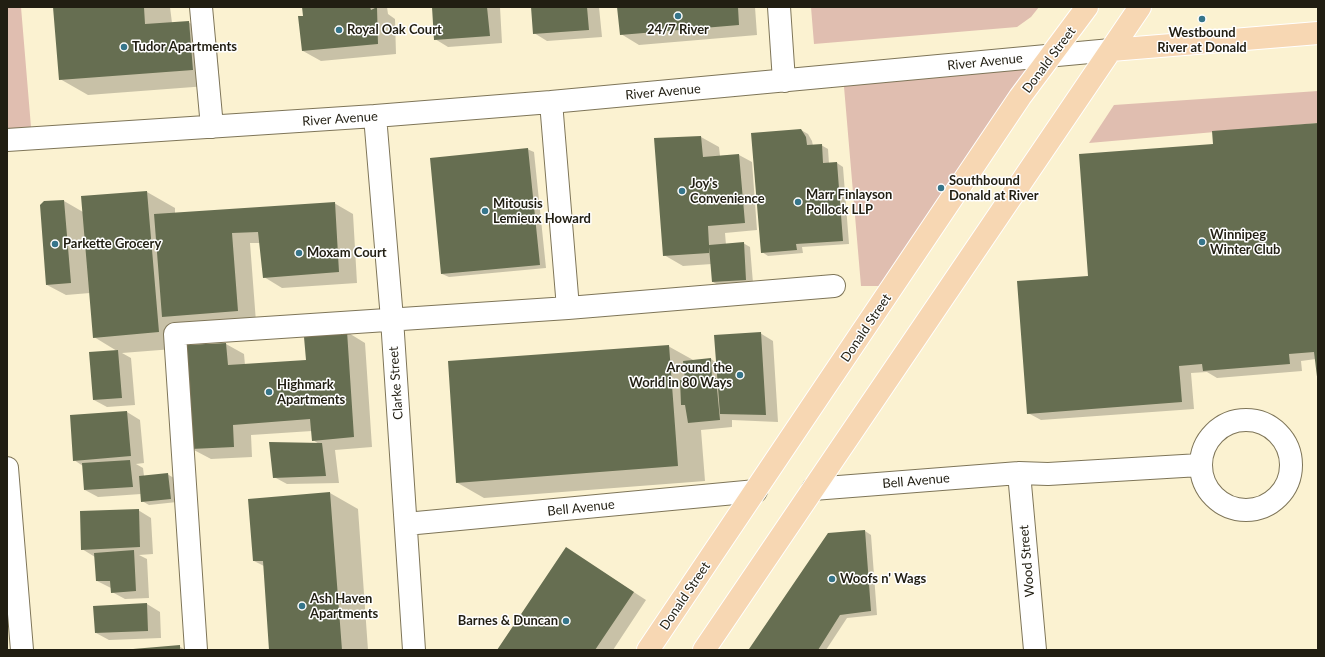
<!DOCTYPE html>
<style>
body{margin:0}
#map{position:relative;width:1325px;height:657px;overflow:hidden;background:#fbf2d1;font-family:Lato,sans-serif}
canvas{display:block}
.frame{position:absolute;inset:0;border:8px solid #211e12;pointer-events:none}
</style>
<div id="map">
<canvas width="1325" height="657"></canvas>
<div class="frame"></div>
</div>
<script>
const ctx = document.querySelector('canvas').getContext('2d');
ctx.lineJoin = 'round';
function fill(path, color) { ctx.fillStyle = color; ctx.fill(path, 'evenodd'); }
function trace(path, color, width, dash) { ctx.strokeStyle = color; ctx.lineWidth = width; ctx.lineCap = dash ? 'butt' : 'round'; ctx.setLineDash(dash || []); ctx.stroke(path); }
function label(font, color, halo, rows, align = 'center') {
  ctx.font = font + ' Lato,sans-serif'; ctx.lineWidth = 3; ctx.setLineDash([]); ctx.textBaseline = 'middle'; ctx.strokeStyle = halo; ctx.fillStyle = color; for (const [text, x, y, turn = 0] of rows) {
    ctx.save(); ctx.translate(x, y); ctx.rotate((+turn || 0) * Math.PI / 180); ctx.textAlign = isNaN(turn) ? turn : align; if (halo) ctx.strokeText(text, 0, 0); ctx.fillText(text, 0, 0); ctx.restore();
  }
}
const green = new Path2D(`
 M 7,7 L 21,7 L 32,139 L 7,140 Z
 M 811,7 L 1039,7 L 1031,17 L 1017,27 L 814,44 Z
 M 1053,54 L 895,286 L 861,286 L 843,75 Z
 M 1318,91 L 1318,123 L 1089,143 L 1114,105 Z`);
const shadow = new Path2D(`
 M 54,7 L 170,7 L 172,23 L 188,22 L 216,38 L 220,85 L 88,95 L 60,79 Z
 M 303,7 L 387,7 L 388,14 L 395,19 L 396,54 L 321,61 L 303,51 Z
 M 433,7 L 500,7 L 502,43 L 448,47 L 435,39 Z
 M 532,7 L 599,7 L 602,37 L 547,41 L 534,33 Z
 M 618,7 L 755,7 L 757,35 L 639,45 L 621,34 Z
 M 1318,124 L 1318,387 L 1316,359 L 1301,361 L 1302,371 L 1217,378 L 1207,372 L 1191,373 L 1194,409 L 1041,420 L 1028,413 L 1089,277 L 1214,145 Z
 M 801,130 L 808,134 L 812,141 L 813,146 L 821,145 L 828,149 L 829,164 L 837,163 L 843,167 L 849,244 L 802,247 L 803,253 L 768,256 L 762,252 Z
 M 701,137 L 719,147 L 720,156 L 739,155 L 752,162 L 757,230 L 725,233 L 726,245 L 743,243 L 750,247 L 753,283 L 720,286 L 713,282 L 712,264 L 683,266 L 664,255 Z
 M 527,149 L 534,152 L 546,268 L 449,277 L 442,274 Z
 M 147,192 L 175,208 L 175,214 L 334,203 L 353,214 L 357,283 L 282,288 L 264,277 L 260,243 L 250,243 L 256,322 L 184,327 L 186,346 L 226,344 L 244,354 L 245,365 L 307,361 L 347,332 L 365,343 L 372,447 L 335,450 L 339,483 L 287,484 L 274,477 L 319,444 L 313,440 L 312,431 L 251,435 L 252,457 L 211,459 L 192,449 L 186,348 L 122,353 L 131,358 L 135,405 L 107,407 L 94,400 L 117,351 L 94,337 L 90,293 L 66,295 L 47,285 L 44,202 L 64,201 L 83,212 Z
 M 760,333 L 773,341 L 778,422 L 732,420 L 732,427 L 701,430 L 705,481 L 484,498 L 456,482 L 668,346 L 695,361 L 711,359 L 717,363 Z
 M 127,412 L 140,420 L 144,463 L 136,464 L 143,468 L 144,476 L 167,474 L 174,478 L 177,502 L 149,505 L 142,501 L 141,494 L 98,497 L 85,490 L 83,466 L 74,460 L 71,416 Z
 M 330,493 L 358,509 L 368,650 L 270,650 L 264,566 L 254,561 Z
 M 138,510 L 151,518 L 153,554 L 139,555 L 147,559 L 149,598 L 125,599 L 112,592 L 111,588 L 97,581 L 95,557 L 82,549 Z
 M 865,531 L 871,535 L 877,615 L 847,618 L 826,650 L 751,649 Z
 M 566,548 L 646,600 L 613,650 L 498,650 Z
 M 147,604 L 160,612 L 161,638 L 109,640 L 96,633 Z
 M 179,646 L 185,650 L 132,650 Z`);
const building = new Path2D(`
 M 53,7 L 144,7 L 145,24 L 189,21 L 193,70 L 59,80 Z
 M 302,7 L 370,7 L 371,10 L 377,7 L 378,44 L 302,51 L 298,16 L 303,16 Z
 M 432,7 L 487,7 L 490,36 L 434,40 Z
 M 531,7 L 587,7 L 589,30 L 533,34 Z
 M 617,7 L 738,7 L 739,25 L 620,35 Z
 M 1318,123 L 1318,385 L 1314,352 L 1289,354 L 1290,364 L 1203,371 L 1202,364 L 1179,366 L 1182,402 L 1027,414 L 1017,281 L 1088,276 L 1079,154 L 1213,144 L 1212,131 Z
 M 801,129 L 806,137 L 807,145 L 822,144 L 823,163 L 837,162 L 843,241 L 796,244 L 797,250 L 761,253 L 751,133 Z
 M 701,136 L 703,157 L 739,154 L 745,223 L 708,226 L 709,245 L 744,242 L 746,280 L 712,282 L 709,247 L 709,253 L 663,256 L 654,138 Z
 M 528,148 L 540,265 L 441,274 L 430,158 Z
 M 147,191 L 159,332 L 93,338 L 81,196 Z
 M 64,200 L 71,283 L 46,285 L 40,205 L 44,201 Z
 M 335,202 L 339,272 L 263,278 L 258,232 L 232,233 L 238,311 L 162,317 L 154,214 Z
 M 347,331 L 354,437 L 312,441 L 310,419 L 233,425 L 234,447 L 191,449 L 185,345 L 226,343 L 228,365 L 306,360 L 304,337 Z
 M 761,332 L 766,415 L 720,414 L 714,335 Z
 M 669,345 L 678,466 L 456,483 L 448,361 Z
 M 118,350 L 122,398 L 93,400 L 89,352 Z
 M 711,358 L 712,378 L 716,378 L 720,420 L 688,423 L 685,405 L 681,405 L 680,380 L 685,380 L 683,361 Z
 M 127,411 L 131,456 L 73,461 L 70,415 Z
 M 269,442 L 322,443 L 326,476 L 273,478 Z
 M 130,460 L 133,487 L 84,490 L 82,463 Z
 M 168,473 L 171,499 L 141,502 L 139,476 Z
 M 330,492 L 342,650 L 269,650 L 263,561 L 253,561 L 248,499 Z
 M 139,509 L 140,547 L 81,550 L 80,511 Z
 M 865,530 L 871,611 L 840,615 L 818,650 L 749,649 L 828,533 Z
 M 566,547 L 634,592 L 595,650 L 497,650 Z
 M 134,550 L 136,591 L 111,593 L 110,581 L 96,581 L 94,553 Z
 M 147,603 L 148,631 L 95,633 L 93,606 Z
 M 180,645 L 180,650 L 134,650 L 133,649 Z`);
const minor = new Path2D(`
 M 201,7 L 212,127
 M 779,7 L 784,81
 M 551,102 L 568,308
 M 375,116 L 392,319 L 414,650
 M 7,140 L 375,116 L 551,102 L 1111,50
 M1201 465a45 45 0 1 1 90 0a45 45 0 1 1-90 0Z
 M 7,468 L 22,650
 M 1019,473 L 1035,650
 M 813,489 L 1019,473 L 1048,474 L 1200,465
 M 406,524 L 756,491
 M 196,650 L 175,334 L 568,308 L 834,286`);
const major = new Path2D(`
 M 1111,50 L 1318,33
 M 648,650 L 1020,97 L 1087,7
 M 704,650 L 1140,7`);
const markers = [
 [678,16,4,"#36758a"],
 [1202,19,4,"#36758a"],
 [339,30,4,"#36758a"],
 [124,47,4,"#36758a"],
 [941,188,4,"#36758a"],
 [682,191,4,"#36758a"],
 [798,202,4,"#36758a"],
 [485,211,4,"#36758a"],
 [1202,242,4,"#36758a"],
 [55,244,4,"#36758a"],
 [299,253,4,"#36758a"],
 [740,375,4,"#36758a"],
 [269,392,4,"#36758a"],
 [832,579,4,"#36758a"],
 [302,606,4,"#36758a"],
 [566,621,4,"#36758a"]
];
const poiNames = [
 ["Royal Oak Court",347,30],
 ["24/7 River",678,30,"center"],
 ["Westbound",1202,33,"center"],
 ["River at Donald",1202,48,"center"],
 ["Tudor Apartments",132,47],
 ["Southbound",949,181],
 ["Donald at River",949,196],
 ["Joy's",690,184],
 ["Convenience",690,199],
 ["Marr Finlayson",806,195],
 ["Pollock LLP",806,210],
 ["Mitousis",493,204],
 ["Lemieux Howard",493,219],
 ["Winnipeg",1210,235],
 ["Winter Club",1210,250],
 ["Parkette Grocery",63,244],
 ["Moxam Court",307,253],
 ["Around the",732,368,"right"],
 ["World in 80 Ways",732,383,"right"],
 ["Highmark",277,385],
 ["Apartments",277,400],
 ["Woofs n' Wags",840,579],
 ["Ash Haven",310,599],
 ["Apartments",310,614],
 ["Barnes & Duncan",558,621,"right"]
];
const streetNames = [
 ["Donald Street",1049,60,-53],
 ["River Avenue",985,62,-6],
 ["River Avenue",663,92,-5],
 ["River Avenue",340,119,-4],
 ["Donald Street",866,328,-56],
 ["Clarke Street",396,383,-94],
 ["Bell Avenue",916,481,-5],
 ["Bell Avenue",581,508,-6],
 ["Wood Street",1027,561,-95],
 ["Donald Street",685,596,-56]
];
fill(green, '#e0beb0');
fill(shadow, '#0003');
fill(building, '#666e51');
trace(minor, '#7e7558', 24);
trace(major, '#fff', 24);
trace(minor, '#fff', 22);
trace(major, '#f7d7b3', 22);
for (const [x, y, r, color] of markers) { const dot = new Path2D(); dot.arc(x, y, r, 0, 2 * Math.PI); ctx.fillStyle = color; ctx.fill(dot); trace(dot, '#fff', 1.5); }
label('bold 13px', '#211e12', '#fff', poiNames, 'left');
label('13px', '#211e12', '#fff', streetNames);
</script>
